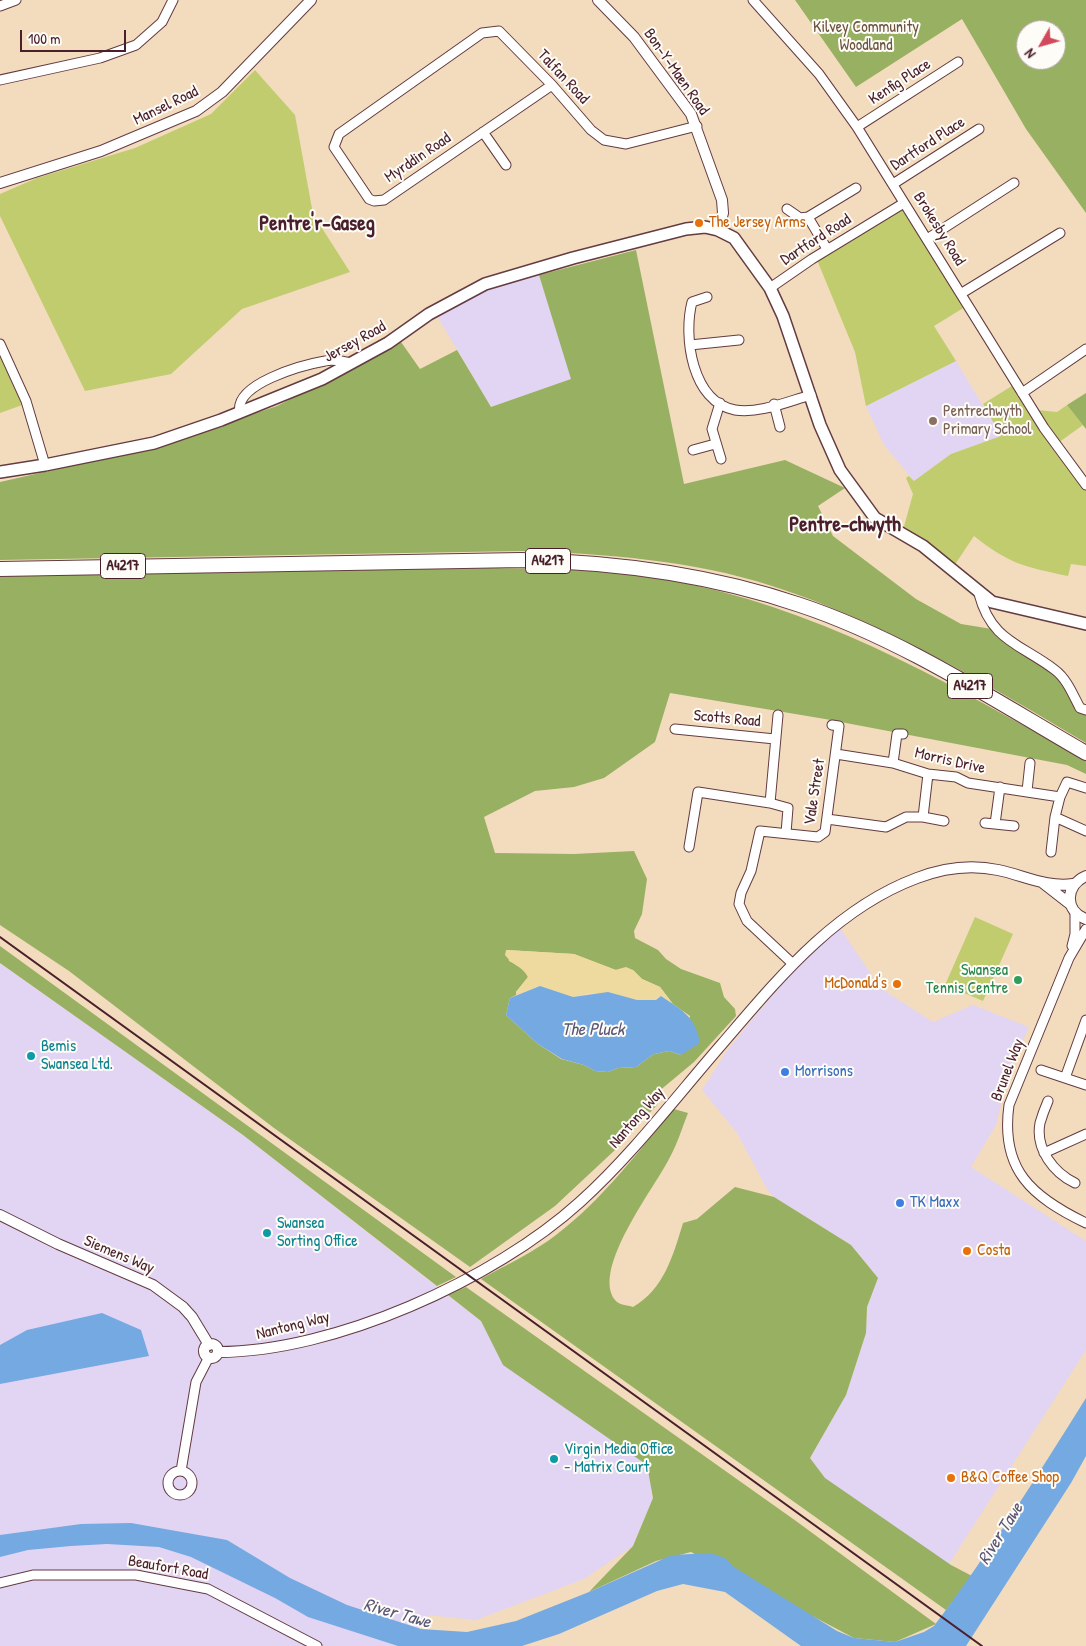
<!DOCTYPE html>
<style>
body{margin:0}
#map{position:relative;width:1086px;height:1646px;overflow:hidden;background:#f3dcbd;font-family:"Patrick Hand",sans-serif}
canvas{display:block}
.north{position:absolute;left:1016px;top:20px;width:50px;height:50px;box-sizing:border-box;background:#fdfcf7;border:1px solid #b5a4a5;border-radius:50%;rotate:232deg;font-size:14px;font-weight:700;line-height:20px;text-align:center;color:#4a1f2b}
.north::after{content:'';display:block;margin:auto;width:18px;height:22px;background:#d1495b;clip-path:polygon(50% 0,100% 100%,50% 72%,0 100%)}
.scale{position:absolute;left:20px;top:30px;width:106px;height:22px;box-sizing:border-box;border:2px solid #4a1f2b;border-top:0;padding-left:6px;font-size:15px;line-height:18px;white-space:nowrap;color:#4a1f2b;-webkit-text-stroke:4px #fdfcf7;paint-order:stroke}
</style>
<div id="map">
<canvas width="1086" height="1646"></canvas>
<div class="north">N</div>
<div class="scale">100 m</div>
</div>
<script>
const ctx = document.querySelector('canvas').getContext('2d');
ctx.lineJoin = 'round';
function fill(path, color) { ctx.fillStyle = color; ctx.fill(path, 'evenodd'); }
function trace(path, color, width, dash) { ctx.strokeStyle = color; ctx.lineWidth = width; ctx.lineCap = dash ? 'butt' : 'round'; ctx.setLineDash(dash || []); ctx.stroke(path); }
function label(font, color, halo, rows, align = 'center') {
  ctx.font = font + ' "Patrick Hand",sans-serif'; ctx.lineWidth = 4; ctx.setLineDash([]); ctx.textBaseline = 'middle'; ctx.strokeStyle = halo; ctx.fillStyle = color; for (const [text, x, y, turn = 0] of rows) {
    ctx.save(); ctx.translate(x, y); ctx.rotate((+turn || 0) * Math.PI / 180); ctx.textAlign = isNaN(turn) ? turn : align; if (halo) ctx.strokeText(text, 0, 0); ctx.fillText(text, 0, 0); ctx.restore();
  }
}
const built = new Path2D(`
 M 539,275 L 572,379 L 491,407 L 437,316 L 491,288 Z
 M 956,361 L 1001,436 L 951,454 L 914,481 L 884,445 L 866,406 Z
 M 840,928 L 873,977 L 868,980 L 933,1022 L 973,1005 L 1029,1027 L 1008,1074 L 996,1125 L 971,1167 L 1086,1241 L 1086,1350 L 949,1564 L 871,1513 L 825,1478 L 810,1458 L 846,1395 L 866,1333 L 867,1307 L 878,1278 L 851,1245 L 774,1197 L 767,1189 L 737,1133 L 702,1090 L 726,1052 L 755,1016 L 801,962 Z
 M 0,963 L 243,1135 L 481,1321 L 647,1465 L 653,1498 L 633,1546 L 584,1579 L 476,1620 L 428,1615 L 407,1646 L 0,1646 Z`);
const green = new Path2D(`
 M 255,70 L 295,115 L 313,214 L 350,272 L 242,309 L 171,374 L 85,391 L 0,216 L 0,194 L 37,178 L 135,148 L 211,114 Z
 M 903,207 L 965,307 L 934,326 L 956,361 L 866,406 L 855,352 L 817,260 Z
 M 0,350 L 25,404 L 0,413 Z
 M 1015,384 L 1086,487 L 1086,566 L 1071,564 L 1068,576 C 1025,567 1009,564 974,536 L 954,566 L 903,530 L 913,494 L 906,478 L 909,476 L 914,481 L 951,454 L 1001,436 L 983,404 Z
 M 1067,405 L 1083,425 L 1058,443 L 1037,410 L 1057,412 Z
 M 975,917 L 1013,934 L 983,1001 L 945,985 Z`);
const forest = new Path2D(`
 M 795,0 L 1086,0 L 1086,213 L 1026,129 L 962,19 L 856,87 ZM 1026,30 L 1056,30 L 1056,60 L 1026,60 Z
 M 636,250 L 684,484 L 785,460 L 845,488 L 818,506 L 833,536 L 916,599 L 961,624 L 998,630 L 1056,670 L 1086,710 L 1086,743 C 985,683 884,622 772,586 C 692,560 606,554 522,551 L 0,560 L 0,482 L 159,446 L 277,406 L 401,342 L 420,369 L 457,350 L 491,407 L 571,379 L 539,275 Z
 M 1086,393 L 1086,429 L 1067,405 Z
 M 491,568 C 559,569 628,570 694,585 C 838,617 959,689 1086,761 L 1086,774 L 1067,765 L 825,719 L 670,693 L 655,742 L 604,778 L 574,787 L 535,791 L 484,817 L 495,853 L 574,854 L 634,851 L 647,879 L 642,914 L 634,931 L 635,938 L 658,950 L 666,959 L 681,969 L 720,983 L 724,997 L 735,1009 L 736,1016 L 694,1062 L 658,1092 L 653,1099 L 657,1105 L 615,1150 L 555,1206 L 470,1267 L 274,1128 L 69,971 L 0,925 L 0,576 ZM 507,950 L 574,954 L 616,970 L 633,970 L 642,979 L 660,987 L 673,1004 L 690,1016 L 681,1055 L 669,1051 L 654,1054 L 636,1067 L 618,1068 L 608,1072 L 595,1071 L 584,1065 L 561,1059 L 538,1044 L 506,1015 L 510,998 L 516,995 L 516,992 L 528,977 L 524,969 L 509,961 Z
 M 0,946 L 456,1277 L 437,1286 L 243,1135 L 0,963 Z
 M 674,1109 L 688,1113 C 682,1128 677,1145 669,1159 C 655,1187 591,1269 615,1300 C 619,1305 627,1305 633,1307 C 664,1289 673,1256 683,1223 L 697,1219 L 735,1187 L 774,1197 L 851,1245 L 878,1278 L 867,1307 L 866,1333 L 846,1395 L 810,1458 L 825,1478 L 951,1565 L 972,1576 L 946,1610 L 481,1279 C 506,1265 534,1252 556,1235 C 602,1200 637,1153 674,1109 Z
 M 466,1287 L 796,1521 L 936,1624 L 895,1642 L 854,1638 L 691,1552 L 656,1561 L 589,1592 L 633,1546 L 653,1498 L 647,1465 L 503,1365 L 481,1321 L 448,1295 Z`);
const sand = new Path2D(`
 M 506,950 L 574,954 L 615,970 L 626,967 L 633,970 L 642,979 L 660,987 L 673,1004 L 661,996 L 656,1000 L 637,1000 L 590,993 L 573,997 L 540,986 L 516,995 L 516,992 L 528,977 C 522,966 512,965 505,955 Z`);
const water = new Path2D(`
 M 540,986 L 573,997 L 608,992 L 637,1000 L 656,1000 L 661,996 C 683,1011 695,1016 700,1043 L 681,1055 L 669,1051 L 654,1054 L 636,1067 L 618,1068 L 608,1072 L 595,1071 L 584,1065 L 562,1059 L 538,1044 L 506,1015 L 510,998 Z
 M 102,1313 L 141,1330 L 149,1356 L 0,1384 L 0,1345 L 27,1330 Z
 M 1086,1398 L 1086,1456 L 1071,1483 L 966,1646 L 801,1646 L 725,1592 L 683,1584 L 657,1591 L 559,1634 L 522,1646 L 398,1646 L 308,1617 L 275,1598 L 191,1557 L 159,1547 L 107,1544 L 71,1546 L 28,1550 L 0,1557 L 0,1535 L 81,1524 L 131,1523 L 227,1540 L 290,1578 L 347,1605 L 421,1629 L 467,1632 L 516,1621 L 589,1592 L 672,1555 L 710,1553 L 725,1558 L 734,1567 L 837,1631 L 854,1638 L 895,1642 L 924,1632 L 934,1626 C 989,1553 1037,1476 1086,1398 Z`);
const minor = new Path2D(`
 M 753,0 L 819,74 L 857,127 L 1044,428 L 1086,485
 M 0,6 L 16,0
 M 0,80 L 100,58 L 136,45 L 162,22 L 173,0
 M 552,85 L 384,200 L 374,201 L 369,199 L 334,147 L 339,134 L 482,33 L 499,31 L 552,85 L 591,130 L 604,140 L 626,144 L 697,126
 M 857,127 L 958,62
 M 483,132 L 506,165
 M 893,184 L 979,129
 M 787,209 L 800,218 L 808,217 L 856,188
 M 808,217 L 827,249
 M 927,239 L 1014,183
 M 770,288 L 812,259 L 904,203
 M 962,293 L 1060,233
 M 707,297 L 692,302 C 683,337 692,402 735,410 C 759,414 789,401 811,395
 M 0,344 L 26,401 L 45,465
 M 690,345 L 739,340
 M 1022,393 L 1086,349
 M 720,403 L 712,429 L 721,459
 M 774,404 L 780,427
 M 240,413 C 233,384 302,365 325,361 C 334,359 342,361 351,363
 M 693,450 L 715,444
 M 979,594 C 991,641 1021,644 1055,670 C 1067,679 1073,695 1080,708 L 1086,710
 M 778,715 L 770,803 L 788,808 L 786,833
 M 675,729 L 775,739
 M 836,754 L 893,763 L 928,774 L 956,777 L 968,783 L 1060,797 L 1055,817 L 1086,831
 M 893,763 L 897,734 L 903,734
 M 928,774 L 923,817 L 944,821
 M 1027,791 L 1030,763
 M 1060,797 L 1067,782 L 1086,788
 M 827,819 L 886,827 L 906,817 L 923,817
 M 985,823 L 1014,826
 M 995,824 L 1000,787
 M 689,847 L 698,792 L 770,803
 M 1051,852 L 1055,817
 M 1086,929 L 1069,958 L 1009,1105 C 1000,1170 1032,1197 1086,1223
 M 1072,946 L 1075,934 L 1075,912
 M 793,964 L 747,921 L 739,904 L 741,893 L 751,871 L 760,831 L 818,837 L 825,832 L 839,726 L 832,725
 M 1041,1070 L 1086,1085
 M 1065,1078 L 1086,1020
 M 1048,1101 C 1045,1108 1042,1116 1040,1123 C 1035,1149 1054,1173 1075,1183
 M 1044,1153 L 1086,1134
 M168 1483a12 12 0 1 1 24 0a12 12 0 1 1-24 0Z
 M 181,1471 L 196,1382 L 209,1357
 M 0,1583 L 33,1575 L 136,1575 L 208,1589 L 317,1646`);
const tertiary = new Path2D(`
 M 598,0 L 634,37 L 691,114 L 722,200 L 723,213 L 718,230
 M 0,183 L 101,151 L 196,111 L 222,92 L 311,0
 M 1086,876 C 1065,885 1064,911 1086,919
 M 1043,883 L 1070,904
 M 0,1215 L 58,1244 L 153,1285 L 183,1307 L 192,1317 L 209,1345
 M204 1351a7 7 0 1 1 14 0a7 7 0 1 1-14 0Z
 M 218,1352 C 334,1352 494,1280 580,1202 C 632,1155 676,1097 722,1044 C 778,979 834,909 917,878 C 943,868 970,864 998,870 C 1023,875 1047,888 1073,884`);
const secondary = new Path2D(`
 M 0,472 L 45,465 L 154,443 L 221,420 L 322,379 L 388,343 L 429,314 L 485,284 L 573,258 L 686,229 L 705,227 L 718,230 L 734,238 L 770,288 L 783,316 L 820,425 L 840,470 L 875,518 L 923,546 L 992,602 L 1086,624`);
const primary = new Path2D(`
 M 0,569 L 521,560 C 616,562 709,574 800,605 C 902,639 994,700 1086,753`);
const rail = new Path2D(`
 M 0,937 L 982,1646`);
const markers = [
 [699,223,5,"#e8710a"],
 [933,421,5,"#8d6e63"],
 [1018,980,5,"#2e9e5b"],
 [897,984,5,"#e8710a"],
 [31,1056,5,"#0f9aa8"],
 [785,1072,5,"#3f7fe0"],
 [900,1203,5,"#3f7fe0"],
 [267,1233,5,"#0f9aa8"],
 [967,1251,5,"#e8710a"],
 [554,1459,5,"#0f9aa8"],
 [951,1478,5,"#e8710a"]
];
const shields = [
 [548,561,45],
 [123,566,45],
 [970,686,45]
];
const shieldNames = [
 ["A4217",548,561],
 ["A4217",123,566],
 ["A4217",970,686]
];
const parkNames = [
 ["Kilvey Community",866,28],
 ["Woodland",866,46]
];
const streetNames = [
 ["Bon-Y-Maen Road",676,72,55],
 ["Talfan Road",563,77,47],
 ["Kenfig Place",900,82,-33],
 ["Mansel Road",166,106,-26],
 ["Dartford Place",928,144,-33],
 ["Myrddin Road",418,158,-34],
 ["Brokesby Road",939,229,58],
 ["Dartford Road",816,240,-33],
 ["Jersey Road",355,342,-29],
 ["Scotts Road",727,719,5],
 ["Morris Drive",950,761,13],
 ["Vale Street",815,792,-81],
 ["Brunel Way",1008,1070,-69],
 ["Nantong Way",637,1118,-49],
 ["Siemens Way",119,1255,23],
 ["Nantong Way",293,1326,-14],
 ["Beaufort Road",168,1568,10]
];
const foodNames = [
 ["The Jersey Arms",709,223],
 ["McDonald's",887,984,"right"],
 ["Costa",977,1251],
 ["B&Q Coffee Shop",961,1478]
];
const educationNames = [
 ["Pentrechwyth",943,412],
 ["Primary School",943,430]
];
const leisureNames = [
 ["Swansea",1008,971],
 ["Tennis Centre",1008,989]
];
const cultureNames = [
 ["Bemis",41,1047],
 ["Swansea Ltd.",41,1065],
 ["Swansea",277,1224],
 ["Sorting Office",277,1242],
 ["Virgin Media Office",564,1450],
 ["- Matrix Court",564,1468]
];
const shopNames = [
 ["Morrisons",795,1072],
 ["TK Maxx",910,1203]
];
const waterNames = [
 ["The Pluck",593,1030],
 ["River Tawe",1001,1534,-58],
 ["River Tawe",397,1614,16]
];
const districtNames = [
 ["Pentre'r-Gaseg",317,224],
 ["Pentre-chwyth",845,525]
];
fill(built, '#e2d4f3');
fill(green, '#c0cc6e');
fill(forest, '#98b061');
fill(sand, '#eeda9e');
fill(water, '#75a9e2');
trace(minor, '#633b41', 11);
trace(tertiary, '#633b41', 12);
trace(secondary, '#633b41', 14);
trace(primary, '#633b41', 16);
trace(minor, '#fff', 9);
trace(tertiary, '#fff', 10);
trace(secondary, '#fff', 11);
trace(primary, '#fff', 14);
trace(rail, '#4a1f2b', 2);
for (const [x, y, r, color] of markers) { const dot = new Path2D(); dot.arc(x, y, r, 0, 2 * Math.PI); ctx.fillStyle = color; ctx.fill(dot); trace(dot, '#fdfcf7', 2); }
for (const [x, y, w] of shields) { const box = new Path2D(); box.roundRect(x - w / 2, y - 12.5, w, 25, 4); ctx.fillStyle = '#fdfcf7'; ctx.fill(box); trace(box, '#4a1f2b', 1); }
label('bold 15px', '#4a1f2b', null, shieldNames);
label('16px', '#6d533f', '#fdfcf7', parkNames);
label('16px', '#4a1f2b', '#fdfcf7', streetNames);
label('16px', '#c56008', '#fdfcf7', foodNames, 'left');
label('16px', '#785e54', '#fdfcf7', educationNames, 'left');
label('16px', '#27864d', '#fdfcf7', leisureNames, 'right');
label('16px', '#0d838f', '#fdfcf7', cultureNames, 'left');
label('16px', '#366cbe', '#fdfcf7', shopNames, 'left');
label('italic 18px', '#5b5674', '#fdfcf7', waterNames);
label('bold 21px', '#4a1f2b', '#fdfcf7', districtNames);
</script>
